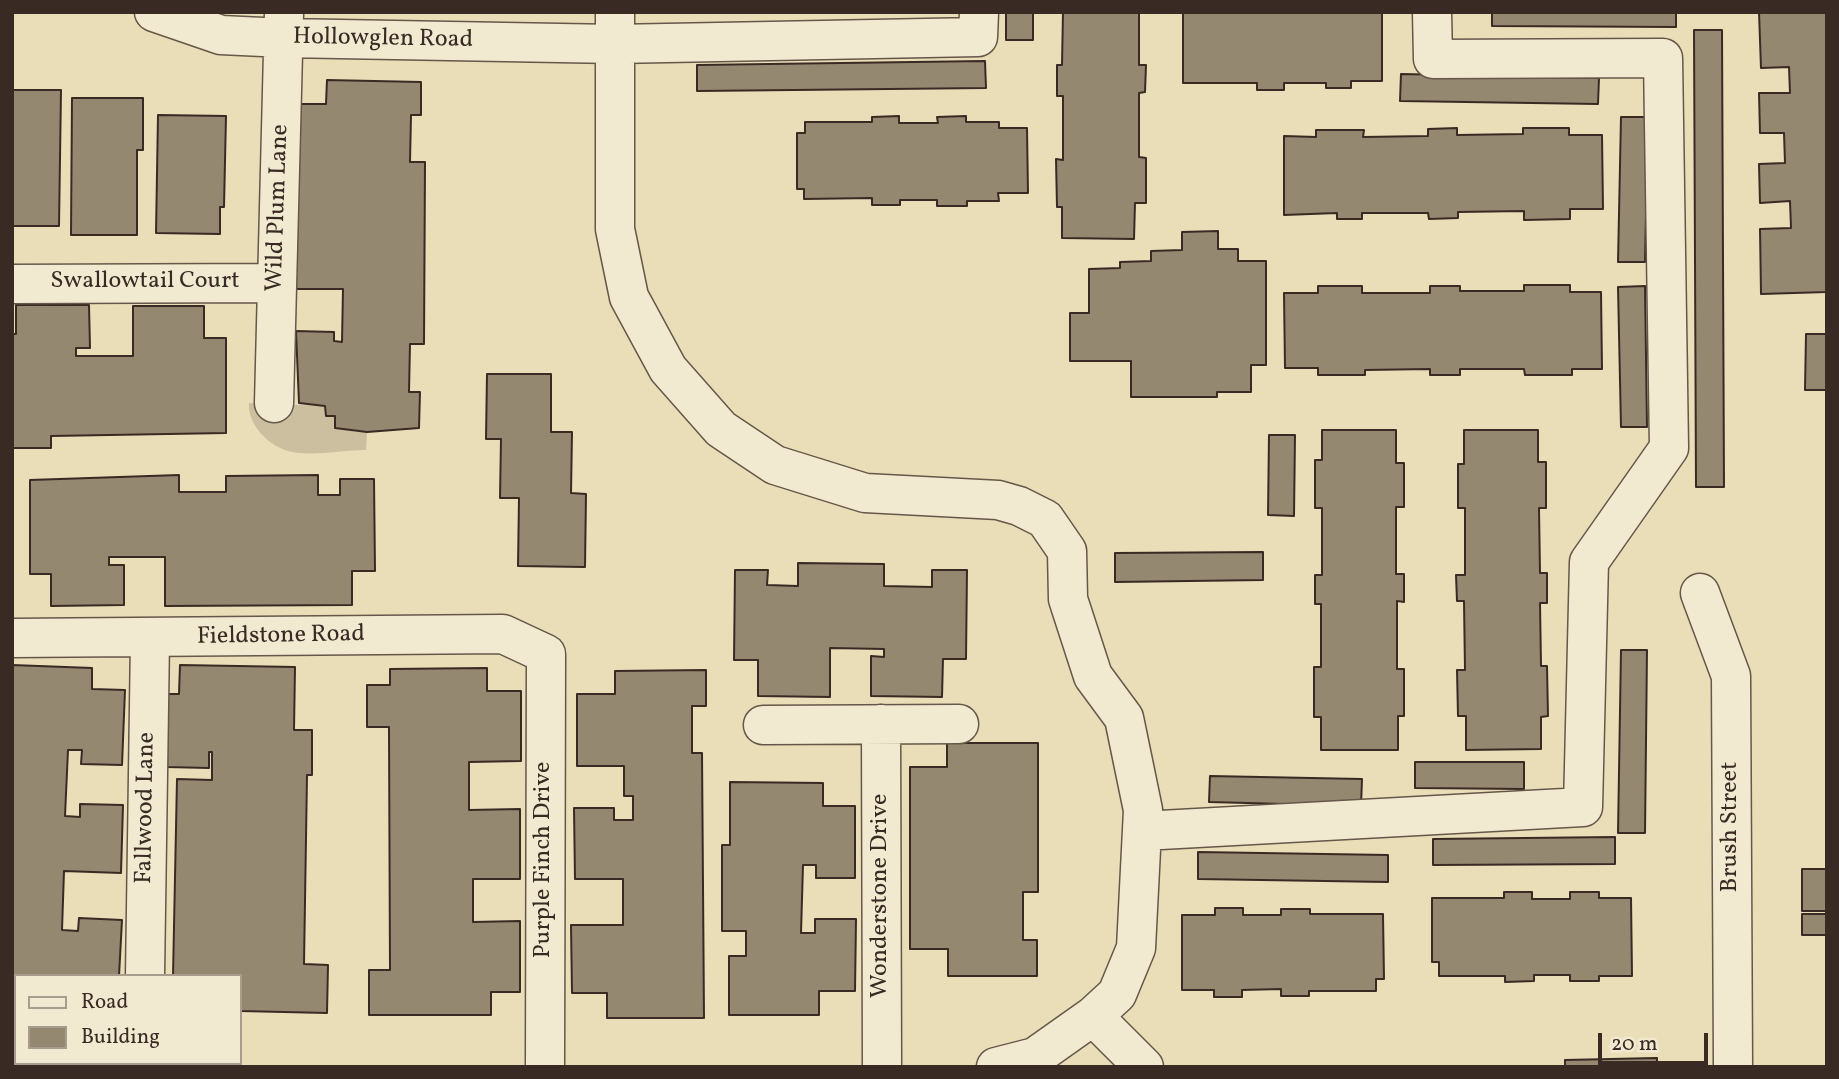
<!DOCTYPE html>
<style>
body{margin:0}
#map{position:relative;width:1839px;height:1079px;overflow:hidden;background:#e9deb8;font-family:Vollkorn,serif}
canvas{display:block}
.frame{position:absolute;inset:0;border:14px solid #3a2a24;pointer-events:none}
.legend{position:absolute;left:14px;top:974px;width:228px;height:91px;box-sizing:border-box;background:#f1ead1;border:2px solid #a89d8c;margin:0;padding:9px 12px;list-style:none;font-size:21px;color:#3a2a24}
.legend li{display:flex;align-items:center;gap:14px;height:35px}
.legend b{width:35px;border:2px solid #a89d8c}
.scale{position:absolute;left:1598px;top:1033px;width:110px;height:32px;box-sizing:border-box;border:4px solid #3a2a24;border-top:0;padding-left:9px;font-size:21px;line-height:24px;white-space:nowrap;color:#3a2a24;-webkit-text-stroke:5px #f1ead1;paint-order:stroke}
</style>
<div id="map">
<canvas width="1839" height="1079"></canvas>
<div class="frame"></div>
<ul class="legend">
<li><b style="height:9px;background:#f1ead1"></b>Road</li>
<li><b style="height:19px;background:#958871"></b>Building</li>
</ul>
<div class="scale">20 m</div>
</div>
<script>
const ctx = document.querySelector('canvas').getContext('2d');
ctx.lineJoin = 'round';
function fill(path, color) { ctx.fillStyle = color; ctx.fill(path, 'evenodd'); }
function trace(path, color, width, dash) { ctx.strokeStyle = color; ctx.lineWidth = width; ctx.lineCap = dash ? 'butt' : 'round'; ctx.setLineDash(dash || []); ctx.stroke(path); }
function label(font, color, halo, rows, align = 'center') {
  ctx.font = font + ' Vollkorn,serif'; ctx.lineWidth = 6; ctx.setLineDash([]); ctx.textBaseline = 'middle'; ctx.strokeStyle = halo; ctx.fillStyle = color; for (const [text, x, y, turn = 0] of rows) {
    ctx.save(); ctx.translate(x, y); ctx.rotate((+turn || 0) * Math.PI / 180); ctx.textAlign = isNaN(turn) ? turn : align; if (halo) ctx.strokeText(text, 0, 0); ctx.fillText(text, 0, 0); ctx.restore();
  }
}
const green = new Path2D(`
 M 249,403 L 325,406 L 326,415 L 335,416 L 355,428 L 355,432 L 367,432 L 366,450 C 342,450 311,457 288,451 C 268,445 247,424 249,403 Z`);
const building = new Path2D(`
 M 1006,12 L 1033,12 L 1033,40 L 1006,40 Z
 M 1063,12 L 1139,12 L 1139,65 L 1146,65 L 1145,92 L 1139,93 L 1139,157 L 1146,158 L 1146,203 L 1135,203 L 1134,239 L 1062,238 L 1062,207 L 1057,207 L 1056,159 L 1063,160 L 1063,96 L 1057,96 L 1057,65 L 1062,65 Z
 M 1183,12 L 1382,12 L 1382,81 L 1351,81 L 1351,88 L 1326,88 L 1326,83 L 1284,83 L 1284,90 L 1257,90 L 1257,83 L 1183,83 Z
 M 1492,12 L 1676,12 L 1676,27 L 1492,26 Z
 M 1759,12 L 1827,12 L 1827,292 L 1761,294 L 1760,229 L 1791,228 L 1790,201 L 1760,203 L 1759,164 L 1785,163 L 1784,133 L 1760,133 L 1759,93 L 1790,93 L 1789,67 L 1761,68 Z
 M 1694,30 L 1722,30 L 1724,487 L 1696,487 Z
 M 985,61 L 986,88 L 697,91 L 697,65 Z
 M 1401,74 L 1599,78 L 1598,104 L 1400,101 Z
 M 327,80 L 421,82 L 421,115 L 411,115 L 410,162 L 425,162 L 424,344 L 410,344 L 409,392 L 420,392 L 419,428 L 367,432 L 335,428 L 335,416 L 326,416 L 325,406 L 299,403 L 296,331 L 334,332 L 334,341 L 342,342 L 343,289 L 294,289 L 298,104 L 326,104 Z
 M 12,90 L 61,90 L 59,226 L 12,226 Z
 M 72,98 L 143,98 L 143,150 L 137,150 L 137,235 L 71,235 Z
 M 158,115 L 226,116 L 224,207 L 220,207 L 220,234 L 156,233 Z
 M 899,116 L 899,123 L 938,123 L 937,117 L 966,116 L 966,122 L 999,122 L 999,128 L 1027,128 L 1028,193 L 998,193 L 999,201 L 967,201 L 967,206 L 937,206 L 937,200 L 900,200 L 900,205 L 872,205 L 872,198 L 804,199 L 804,189 L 797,189 L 797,133 L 805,133 L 805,122 L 872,122 L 872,117 Z
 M 1621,117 L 1648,117 L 1645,262 L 1618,262 Z
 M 1457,128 L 1457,135 L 1523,134 L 1523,128 L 1569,128 L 1569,135 L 1602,135 L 1603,209 L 1570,209 L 1570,219 L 1524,220 L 1524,211 L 1458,212 L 1458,218 L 1429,219 L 1428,213 L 1362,213 L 1362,219 L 1337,219 L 1337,213 L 1284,215 L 1284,136 L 1316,137 L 1316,130 L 1364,130 L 1363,137 L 1428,136 L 1428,129 Z
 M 1218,231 L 1218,249 L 1238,249 L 1238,261 L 1266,261 L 1266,365 L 1251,365 L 1251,392 L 1217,392 L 1217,397 L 1131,397 L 1131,361 L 1070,361 L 1070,313 L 1089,313 L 1089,269 L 1120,268 L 1120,262 L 1151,261 L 1151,251 L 1182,250 L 1182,232 Z
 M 1524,285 L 1570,285 L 1570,292 L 1601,292 L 1602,369 L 1572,369 L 1572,375 L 1525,375 L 1524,369 L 1460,369 L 1460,375 L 1430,375 L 1430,369 L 1365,370 L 1365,375 L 1318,375 L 1318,368 L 1285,368 L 1284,293 L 1318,293 L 1318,286 L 1362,286 L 1362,293 L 1430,293 L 1430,286 L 1460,286 L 1460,291 L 1524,291 Z
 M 1645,286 L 1647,427 L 1621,427 L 1618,287 Z
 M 16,305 L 89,305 L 90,348 L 76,348 L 76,356 L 133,356 L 133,306 L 204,306 L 204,338 L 226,338 L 226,433 L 51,436 L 51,448 L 12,448 L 12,334 L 16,334 Z
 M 1806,334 L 1827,334 L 1827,390 L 1805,390 Z
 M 487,374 L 551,374 L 551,432 L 572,432 L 571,493 L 586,494 L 585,567 L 518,566 L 519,498 L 500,498 L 501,439 L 486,439 Z
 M 1322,430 L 1396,430 L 1396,463 L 1404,463 L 1404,507 L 1396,507 L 1396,574 L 1404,574 L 1404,602 L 1397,601 L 1397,669 L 1404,669 L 1404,716 L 1398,716 L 1398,750 L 1321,750 L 1321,717 L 1314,717 L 1314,667 L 1321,667 L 1321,604 L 1315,604 L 1315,575 L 1322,575 L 1322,508 L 1315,508 L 1315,460 L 1322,460 Z
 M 1464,430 L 1538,430 L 1538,462 L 1546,462 L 1546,508 L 1539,508 L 1540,573 L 1547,573 L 1547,603 L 1540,603 L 1541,666 L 1547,666 L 1548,716 L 1541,717 L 1541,749 L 1466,750 L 1466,716 L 1458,716 L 1457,670 L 1465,670 L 1464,601 L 1457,601 L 1456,575 L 1465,575 L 1465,508 L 1458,508 L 1458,464 L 1464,464 Z
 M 1269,435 L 1295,435 L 1294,516 L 1268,515 Z
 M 179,475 L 179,492 L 226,492 L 226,476 L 318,475 L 318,495 L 340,495 L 340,479 L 374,479 L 375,571 L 352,571 L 352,605 L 165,606 L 165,557 L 109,557 L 109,565 L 124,565 L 124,605 L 51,606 L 51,574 L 30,574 L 30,480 Z
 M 1263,552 L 1263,580 L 1115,582 L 1115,553 Z
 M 798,563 L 884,564 L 884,586 L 932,587 L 932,570 L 967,570 L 966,659 L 943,659 L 942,697 L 871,696 L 871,656 L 884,657 L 884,649 L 830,648 L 830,697 L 758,696 L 758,660 L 734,660 L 735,570 L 768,570 L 767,585 L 798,586 Z
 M 1621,650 L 1647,650 L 1645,833 L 1618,833 Z
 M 12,665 L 92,668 L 92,689 L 125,690 L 122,765 L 81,764 L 82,750 L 68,750 L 65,816 L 80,817 L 80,804 L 123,805 L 121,873 L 64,871 L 62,930 L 78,931 L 79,918 L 122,920 L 119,976 L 16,976 L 16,1014 L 12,1014 Z
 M 180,665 L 295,667 L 294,730 L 312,730 L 312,775 L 307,775 L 304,964 L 328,965 L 327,1013 L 240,1011 L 240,976 L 173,976 L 177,779 L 212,780 L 212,752 L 209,752 L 209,768 L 166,767 L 167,694 L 179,694 Z
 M 487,668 L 487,691 L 521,691 L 521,761 L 469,762 L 469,810 L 520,809 L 520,879 L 473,879 L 473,922 L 520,921 L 520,992 L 491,992 L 491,1015 L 369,1015 L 369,970 L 390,970 L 389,727 L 367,727 L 367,685 L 390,685 L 390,669 Z
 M 706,670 L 706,706 L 692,706 L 692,753 L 702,753 L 704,1018 L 607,1018 L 607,993 L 572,993 L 571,925 L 623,925 L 623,879 L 575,879 L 574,808 L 614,808 L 614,820 L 633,820 L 633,796 L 624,796 L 624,766 L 577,766 L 577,694 L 615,694 L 615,671 Z
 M 947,743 L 1038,743 L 1038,892 L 1023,892 L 1023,940 L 1037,940 L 1037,976 L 948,976 L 948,949 L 910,949 L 910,767 L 947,767 Z
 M 1415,762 L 1524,762 L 1524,789 L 1415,788 Z
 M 1210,776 L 1362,779 L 1361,806 L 1209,802 Z
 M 730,782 L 823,783 L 823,806 L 855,806 L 855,878 L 816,878 L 816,865 L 803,865 L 801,933 L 815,933 L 815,919 L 856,919 L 855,991 L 819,991 L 819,1015 L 729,1015 L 729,956 L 746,956 L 746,931 L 722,931 L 722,845 L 730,845 Z
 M 1615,837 L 1615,864 L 1433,865 L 1433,839 Z
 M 1198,852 L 1388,855 L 1388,882 L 1198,879 Z
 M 1802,869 L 1827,869 L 1827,911 L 1802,911 Z
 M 1504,892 L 1532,892 L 1532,899 L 1570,899 L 1570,892 L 1599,892 L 1599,898 L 1631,898 L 1632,976 L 1599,976 L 1599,981 L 1570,981 L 1570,975 L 1534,975 L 1534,981 L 1505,982 L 1505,976 L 1439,976 L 1439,962 L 1432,962 L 1432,898 L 1504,898 Z
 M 1215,908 L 1243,908 L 1243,915 L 1281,915 L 1281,909 L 1310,909 L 1310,914 L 1383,914 L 1384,979 L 1376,979 L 1376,991 L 1309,991 L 1309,996 L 1281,996 L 1281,989 L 1242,990 L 1242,997 L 1214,997 L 1214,990 L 1182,990 L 1182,915 L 1215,915 Z
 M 1802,914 L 1827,914 L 1827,935 L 1802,935 Z
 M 1657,1058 L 1657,1067 L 1565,1067 L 1565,1060 Z`);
const minor = new Path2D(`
 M 154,12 L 221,35 L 284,38 L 615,44 L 978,37 L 979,12
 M 615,12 L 615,229 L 629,297 L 668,369 L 721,429 L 775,465 L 865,493 L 998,500 L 1019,506 L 1045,519 L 1067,551 L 1068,599 L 1093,676 L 1124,718 L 1143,810 L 1136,948 L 1117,994 L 1093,1016 L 1035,1057 L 996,1067
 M 12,284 L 277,283
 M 274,403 L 284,13
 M 1700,593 L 1731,676 L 1733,1067
 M 12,638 L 503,634 L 546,654 L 545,1067
 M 881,724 L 882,1067
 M 763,725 L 959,724
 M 1142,831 L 1583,807 L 1589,562 L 1669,448 L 1663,58 L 1433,59 L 1432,12
 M 145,976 L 150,639
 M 1093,1016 L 1144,1067
 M 144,1067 L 144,1063`);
const streetNames = [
 ["Hollowglen Road",383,40,1],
 ["Wild Plum Lane",279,208,-88],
 ["Swallowtail Court",145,283],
 ["Fieldstone Road",281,637,-1],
 ["Fallwood Lane",147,808,-89],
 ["Brush Street",1732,827,-90],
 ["Purple Finch Drive",545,860,-90],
 ["Wonderstone Drive",882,896,-90]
];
fill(green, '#cbbf9f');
fill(building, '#958871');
trace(building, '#3a2a24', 2);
trace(minor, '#665749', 41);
trace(minor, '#f1ead1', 38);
label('24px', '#3a2a24', '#f1ead1', streetNames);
</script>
